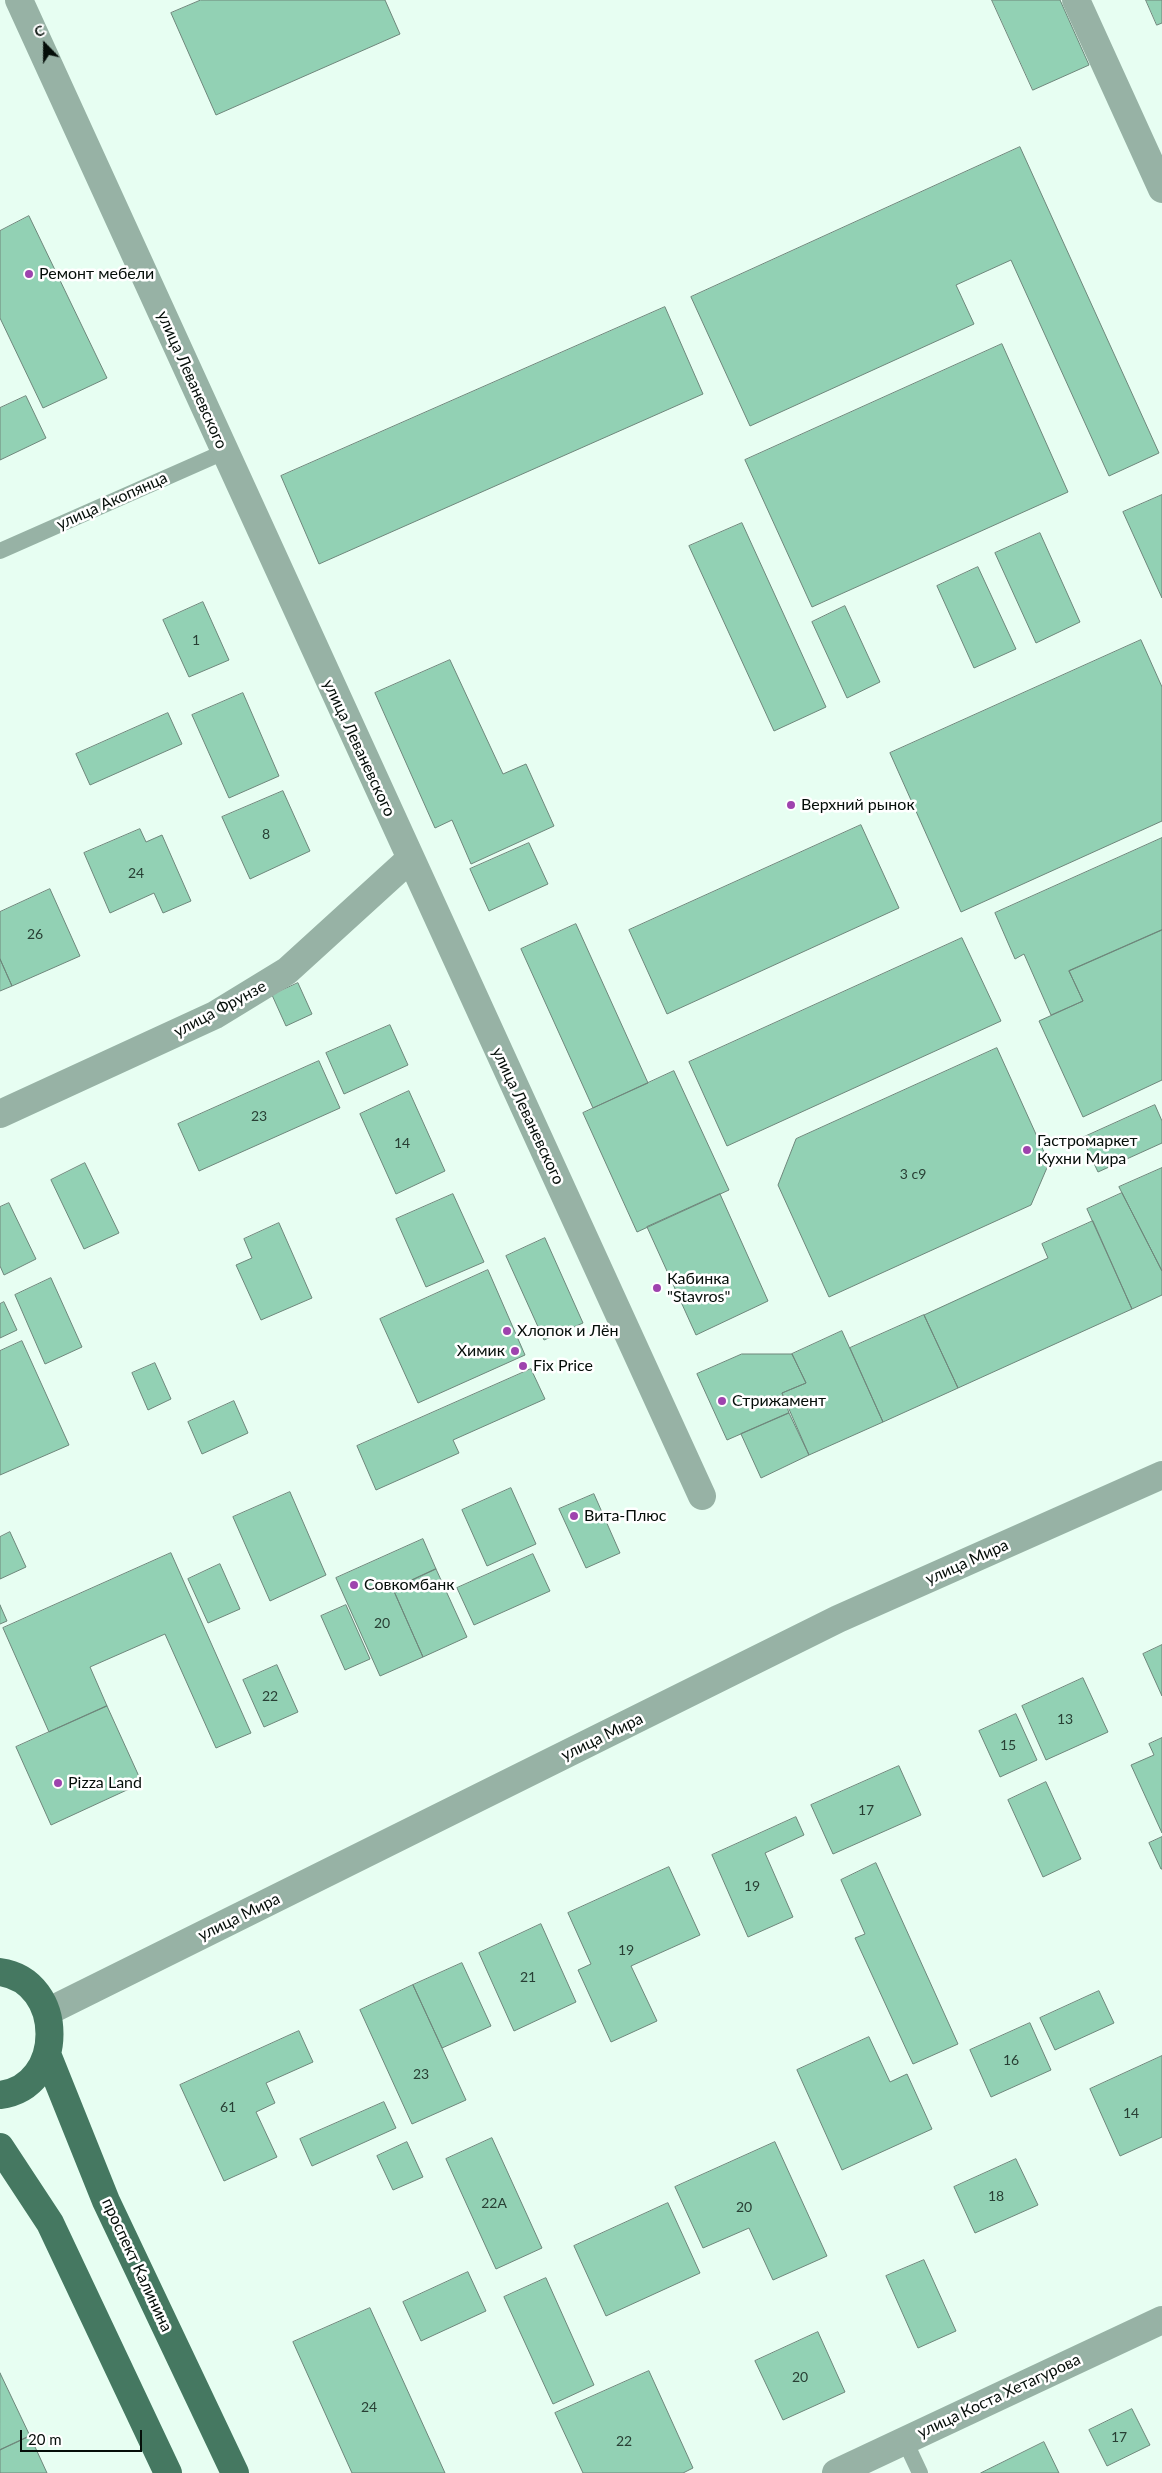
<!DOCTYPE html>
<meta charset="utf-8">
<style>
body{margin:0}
#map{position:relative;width:1162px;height:2473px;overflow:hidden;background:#e7fef2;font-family:Lato,sans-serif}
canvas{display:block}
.north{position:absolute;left:20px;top:20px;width:50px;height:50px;-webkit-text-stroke:4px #fff;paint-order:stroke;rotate:338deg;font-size:14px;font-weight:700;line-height:20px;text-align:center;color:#050e09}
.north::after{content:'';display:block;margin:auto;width:18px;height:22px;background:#050e09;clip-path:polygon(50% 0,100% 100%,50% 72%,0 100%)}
.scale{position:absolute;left:20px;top:2430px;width:122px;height:22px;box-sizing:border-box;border:2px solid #050e09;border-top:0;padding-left:6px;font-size:15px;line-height:18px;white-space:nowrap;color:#050e09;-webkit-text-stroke:4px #fff;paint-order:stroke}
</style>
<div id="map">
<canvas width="1162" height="2473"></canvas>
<div class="north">С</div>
<div class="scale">20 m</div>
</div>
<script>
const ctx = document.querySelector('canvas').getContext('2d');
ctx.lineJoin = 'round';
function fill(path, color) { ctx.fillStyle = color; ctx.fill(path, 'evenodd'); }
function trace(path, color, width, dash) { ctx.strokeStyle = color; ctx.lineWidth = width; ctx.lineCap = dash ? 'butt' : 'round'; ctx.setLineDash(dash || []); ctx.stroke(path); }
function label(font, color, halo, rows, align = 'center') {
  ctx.font = font + ' Lato,sans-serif'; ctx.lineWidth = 5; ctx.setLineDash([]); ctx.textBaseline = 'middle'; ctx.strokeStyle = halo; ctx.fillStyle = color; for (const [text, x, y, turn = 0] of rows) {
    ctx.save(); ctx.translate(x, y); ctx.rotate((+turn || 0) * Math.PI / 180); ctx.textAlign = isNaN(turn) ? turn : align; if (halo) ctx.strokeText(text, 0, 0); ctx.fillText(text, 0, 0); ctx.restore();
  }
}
const building = new Path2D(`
 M 201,0 L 385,0 L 400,34 L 216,115 L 171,13 Z
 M 992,0 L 1060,0 L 1089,65 L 1033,90 Z
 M 1146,0 L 1162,0 L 1162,23 L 1157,25 Z
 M 1020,147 L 1159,453 L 1109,476 L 1011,260 L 956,285 L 974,324 L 750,426 L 691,297 Z
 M 29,216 L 107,378 L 43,408 L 0,318 L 0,231 Z
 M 665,307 L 703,394 L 319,564 L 281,476 Z
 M 1002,344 L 1068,492 L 812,607 L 745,460 Z
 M 26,396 L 46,438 L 0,460 L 0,408 Z
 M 1162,495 L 1162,598 L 1123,512 Z
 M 742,523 L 826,707 L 774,731 L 689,546 Z
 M 1040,533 L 1080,622 L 1036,643 L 995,553 Z
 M 978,567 L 1016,649 L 974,668 L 937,586 Z
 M 203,602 L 229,660 L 189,677 L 163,620 Z
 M 845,606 L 880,682 L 847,698 L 812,622 Z
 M 1141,640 L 1162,687 L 1162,821 L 961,912 L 890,753 Z
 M 450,660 L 503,774 L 526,764 L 554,826 L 471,864 L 452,820 L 435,828 L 375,693 Z
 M 243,693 L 279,776 L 229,798 L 192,715 Z
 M 168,713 L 182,744 L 90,785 L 76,754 Z
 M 283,791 L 310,851 L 250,879 L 222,817 Z
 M 861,825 L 899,908 L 667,1014 L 629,930 Z
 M 140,829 L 146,842 L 162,835 L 191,901 L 163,913 L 154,893 L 110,913 L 84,853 Z
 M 1162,838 L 1162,930 L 1069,971 L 1083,1001 L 1051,1015 L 1024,954 L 1015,959 L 995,913 Z
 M 529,843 L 548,884 L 489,911 L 470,869 Z
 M 50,889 L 80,956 L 12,986 L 0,959 L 0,912 Z
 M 576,924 L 648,1083 L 593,1108 L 521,949 Z
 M 1162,930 L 1162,1080 L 1083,1117 L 1039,1021 L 1083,1001 L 1069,971 Z
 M 962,938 L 1001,1021 L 727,1146 L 689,1062 Z
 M 0,959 L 12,986 L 0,991 Z
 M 298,983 L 312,1014 L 286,1026 L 272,995 Z
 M 390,1025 L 408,1065 L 344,1094 L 326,1053 Z
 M 997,1048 L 1049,1163 L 1031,1205 L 829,1297 L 778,1185 L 796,1139 Z
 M 319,1061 L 340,1108 L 199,1171 L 178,1124 Z
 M 674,1071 L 729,1190 L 637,1232 L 583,1113 Z
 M 409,1091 L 445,1171 L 396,1194 L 360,1114 Z
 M 1155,1105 L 1162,1121 L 1162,1143 L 1098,1172 L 1082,1138 Z
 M 85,1163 L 119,1233 L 84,1249 L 51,1180 Z
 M 1162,1168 L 1162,1271 L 1119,1187 Z
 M 1122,1193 L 1162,1271 L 1162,1295 L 1132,1309 L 1087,1209 Z
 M 453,1194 L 484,1262 L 426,1287 L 396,1219 Z
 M 720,1194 L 768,1301 L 696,1335 L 647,1227 Z
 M 9,1203 L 36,1259 L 4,1275 L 0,1266 L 0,1207 Z
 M 1093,1221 L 1132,1309 L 958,1388 L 924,1315 L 1048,1258 L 1042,1244 Z
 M 279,1223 L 312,1298 L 261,1320 L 236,1265 L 252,1258 L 244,1239 Z
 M 545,1238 L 583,1323 L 544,1340 L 506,1256 Z
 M 488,1270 L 525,1355 L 418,1403 L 380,1319 Z
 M 51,1278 L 82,1347 L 45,1364 L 15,1295 Z
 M 4,1302 L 17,1330 L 0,1338 L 0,1304 Z
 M 924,1315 L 958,1388 L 883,1422 L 850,1348 Z
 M 842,1331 L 883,1422 L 809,1455 L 782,1393 L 806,1383 L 792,1354 Z
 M 22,1341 L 69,1445 L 0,1475 L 0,1351 Z
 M 742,1354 L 792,1354 L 806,1383 L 782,1393 L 789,1413 L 727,1440 L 697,1374 Z
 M 155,1363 L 171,1399 L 148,1410 L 132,1373 Z
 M 531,1369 L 545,1399 L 453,1440 L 459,1453 L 376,1490 L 357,1446 Z
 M 234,1401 L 248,1433 L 202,1454 L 188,1422 Z
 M 789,1413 L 809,1455 L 761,1478 L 741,1434 Z
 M 511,1488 L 536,1544 L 487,1566 L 462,1510 Z
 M 290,1492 L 326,1575 L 270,1601 L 233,1517 Z
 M 594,1494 L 620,1553 L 586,1568 L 559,1509 Z
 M 10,1532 L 26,1567 L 0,1579 L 0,1537 Z
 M 423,1539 L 436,1569 L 393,1589 L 423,1657 L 380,1676 L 336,1578 Z
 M 171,1553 L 251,1733 L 216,1748 L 165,1634 L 90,1667 L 107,1706 L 49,1732 L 3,1628 Z
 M 533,1554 L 550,1591 L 474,1625 L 457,1588 Z
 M 220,1564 L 240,1609 L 208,1623 L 188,1579 Z
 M 436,1569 L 467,1637 L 423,1657 L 393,1589 Z
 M 0,1605 L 7,1621 L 0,1624 Z
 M 346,1605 L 370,1659 L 345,1670 L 321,1616 Z
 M 1162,1645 L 1162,1696 L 1143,1654 Z
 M 277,1665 L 298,1712 L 264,1727 L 243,1680 Z
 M 1083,1678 L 1108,1732 L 1046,1760 L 1022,1706 Z
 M 107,1706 L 142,1783 L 51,1825 L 16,1747 Z
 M 1016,1714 L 1037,1760 L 1000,1777 L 979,1731 Z
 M 1162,1738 L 1162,1833 L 1131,1765 L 1154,1755 L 1149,1744 Z
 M 899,1766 L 921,1815 L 833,1854 L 811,1805 Z
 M 1046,1782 L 1081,1859 L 1043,1877 L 1008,1800 Z
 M 796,1817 L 804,1835 L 765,1853 L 793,1917 L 748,1937 L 712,1855 Z
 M 1162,1837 L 1162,1869 L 1161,1869 L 1149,1843 Z
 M 876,1863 L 958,2044 L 913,2064 L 855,1938 L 865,1934 L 841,1880 Z
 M 669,1867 L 700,1935 L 631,1966 L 657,2021 L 611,2042 L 578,1970 L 591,1964 L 568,1913 Z
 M 541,1924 L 576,2002 L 514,2031 L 479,1953 Z
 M 462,1963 L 491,2026 L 442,2048 L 413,1985 Z
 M 413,1985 L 466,2100 L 412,2124 L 360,2010 Z
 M 1099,1991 L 1114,2023 L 1055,2050 L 1040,2018 Z
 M 1030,2023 L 1051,2070 L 991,2097 L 970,2050 Z
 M 299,2031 L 313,2062 L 266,2083 L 275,2103 L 256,2112 L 277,2157 L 224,2181 L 180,2085 Z
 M 869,2037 L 890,2082 L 907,2074 L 932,2129 L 842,2170 L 797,2070 Z
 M 1162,2056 L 1162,2137 L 1120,2156 L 1090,2089 Z
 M 384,2102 L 396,2128 L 312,2166 L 300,2139 Z
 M 492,2138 L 542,2248 L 496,2269 L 446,2159 Z
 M 407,2142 L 423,2177 L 393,2190 L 377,2156 Z
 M 775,2142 L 827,2256 L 773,2280 L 749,2228 L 703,2248 L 675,2187 Z
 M 1016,2159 L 1038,2205 L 975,2233 L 954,2187 Z
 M 668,2203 L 700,2273 L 606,2316 L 574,2246 Z
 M 924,2260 L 956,2331 L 918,2348 L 886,2276 Z
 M 468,2272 L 486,2311 L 421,2341 L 403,2302 Z
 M 546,2278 L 594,2385 L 553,2404 L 504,2297 Z
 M 370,2308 L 445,2473 L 352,2473 L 293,2342 Z
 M 818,2332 L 845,2392 L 783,2420 L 755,2361 Z
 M 649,2371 L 693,2468 L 683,2473 L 583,2473 L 555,2413 Z
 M 0,2373 L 30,2436 L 0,2450 Z
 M 1132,2409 L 1150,2445 L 1107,2466 L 1089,2430 Z
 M 30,2436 L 47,2473 L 0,2473 L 0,2450 Z
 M 1044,2442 L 1059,2473 L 981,2473 Z`);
const lane = new Path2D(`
 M 0,551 L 224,452
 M 905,2441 L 920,2473`);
const street = new Path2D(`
 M 19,0 L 702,1496
 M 1076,0 L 1162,189
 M 0,1114 L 215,1015 L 287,971 L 410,859
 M 47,2012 L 838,1619 L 1162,1475
 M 836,2473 L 1162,2320`);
const primary = new Path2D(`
 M 0,1972 C 66,1981 66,2087 0,2095
 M 47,2054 L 106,2201 L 235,2473
 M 0,2147 L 50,2223 L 168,2473`);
const markers = [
 [29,274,5,"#9e43ae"],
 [791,805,5,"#9e43ae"],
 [1027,1150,5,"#9e43ae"],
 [657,1288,5,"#9e43ae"],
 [507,1331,5,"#9e43ae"],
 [515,1351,5,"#9e43ae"],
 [523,1366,5,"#9e43ae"],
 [722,1401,5,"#9e43ae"],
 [574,1516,5,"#9e43ae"],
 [354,1585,5,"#9e43ae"],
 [58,1783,5,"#9e43ae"]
];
const numberNames = [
 ["1",196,640],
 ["8",266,834],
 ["24",136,873],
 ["26",35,934],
 ["23",259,1116],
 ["14",402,1143],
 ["3 с9",913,1174],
 ["20",382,1623],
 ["22",270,1696],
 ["13",1065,1719],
 ["15",1008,1745],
 ["17",866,1810],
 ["19",752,1886],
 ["19",626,1950],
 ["21",528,1977],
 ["16",1011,2060],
 ["23",421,2074],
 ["61",228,2107],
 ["14",1131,2113],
 ["18",996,2196],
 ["22А",494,2203],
 ["20",744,2207],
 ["20",800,2377],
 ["24",369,2407],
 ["17",1119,2437],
 ["22",624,2441]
];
const poiNames = [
 ["Ремонт мебели",39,274],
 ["Верхний рынок",801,805],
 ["Гастромаркет",1037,1141],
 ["Кухни Мира",1037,1159],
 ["Кабинка",667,1279],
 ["\"Stavros\"",667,1297],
 ["Хлопок и Лён",517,1331],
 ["Химик",505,1351,"right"],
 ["Fix Price",533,1366],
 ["Стрижамент",732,1401],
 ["Вита-Плюс",584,1516],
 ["Совкомбанк",364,1585],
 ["Pizza Land",68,1783]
];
const streetNames = [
 ["улица Леваневского",192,380,66],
 ["улица Акопянца",112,501,-24],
 ["улица Леваневского",359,748,65],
 ["улица Фрунзе",220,1009,-28],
 ["улица Леваневского",528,1116,65],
 ["улица Мира",967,1562,-24],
 ["улица Мира",602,1737,-26],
 ["улица Мира",239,1917,-26],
 ["проспект Калинина",137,2265,65],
 ["улица Коста Хетагурова",999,2396,-25]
];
fill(building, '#92d1b4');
trace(building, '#6e877b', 1);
trace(lane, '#97b2a5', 16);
trace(street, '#97b2a5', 28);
trace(primary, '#457861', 28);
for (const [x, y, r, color] of markers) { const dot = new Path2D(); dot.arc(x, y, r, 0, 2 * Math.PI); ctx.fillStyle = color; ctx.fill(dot); trace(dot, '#fff', 2); }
label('14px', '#283f34', null, numberNames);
label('16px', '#050e09', '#fff', poiNames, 'left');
label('16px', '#050e09', '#fff', streetNames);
</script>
